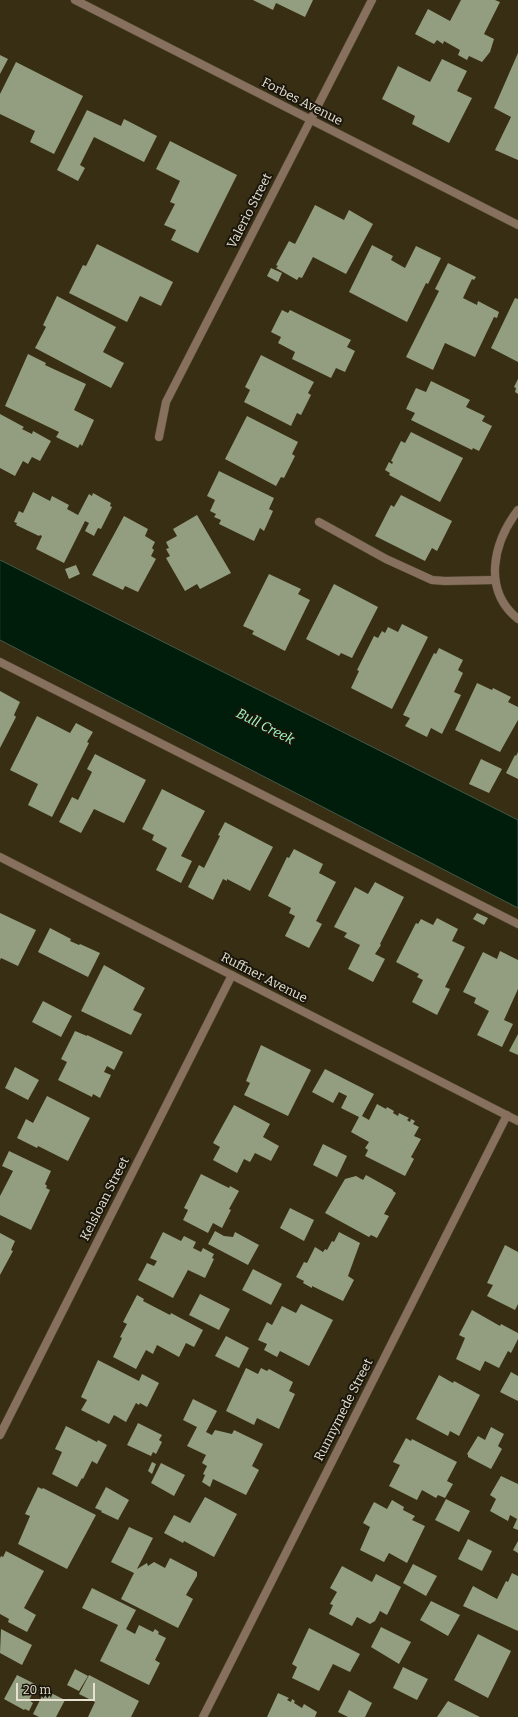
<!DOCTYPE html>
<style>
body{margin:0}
#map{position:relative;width:518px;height:1717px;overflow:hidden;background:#372e13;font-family:Bitter,serif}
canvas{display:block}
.scale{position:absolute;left:16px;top:1683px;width:79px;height:18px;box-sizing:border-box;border:2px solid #e6e1d1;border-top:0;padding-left:5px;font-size:12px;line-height:14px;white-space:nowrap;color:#e6e1d1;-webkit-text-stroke:3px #1a160b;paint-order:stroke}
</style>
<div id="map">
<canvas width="518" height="1717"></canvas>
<div class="scale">20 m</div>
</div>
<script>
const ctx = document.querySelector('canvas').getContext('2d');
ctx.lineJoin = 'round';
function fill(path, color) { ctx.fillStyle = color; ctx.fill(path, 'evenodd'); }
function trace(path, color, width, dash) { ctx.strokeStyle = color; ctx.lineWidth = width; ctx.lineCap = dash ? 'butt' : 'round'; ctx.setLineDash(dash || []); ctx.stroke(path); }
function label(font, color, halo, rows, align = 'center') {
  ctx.font = font + ' Bitter,serif'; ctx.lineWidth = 4; ctx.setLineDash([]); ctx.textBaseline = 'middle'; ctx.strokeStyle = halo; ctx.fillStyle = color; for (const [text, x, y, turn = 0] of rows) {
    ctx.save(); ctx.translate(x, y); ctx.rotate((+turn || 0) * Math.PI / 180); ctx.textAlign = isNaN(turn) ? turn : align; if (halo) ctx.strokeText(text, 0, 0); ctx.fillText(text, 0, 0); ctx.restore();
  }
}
const water = new Path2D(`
 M 0,560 L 518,820 L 518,908 L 0,640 Z`);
const building = new Path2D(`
 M 253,0 L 313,0 L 305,17 L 276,3 L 273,10 Z
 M 461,0 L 495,0 L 500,2 L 484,34 L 494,39 L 490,52 L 482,62 L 469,56 L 467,60 L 458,55 L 460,50 L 444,41 L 443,44 L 437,40 L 434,44 L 415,34 L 428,9 L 450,21 Z
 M 518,53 L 518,160 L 495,150 L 511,117 L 494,108 Z
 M 0,55 L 8,59 L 0,74 Z
 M 442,59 L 467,71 L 457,91 L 472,98 L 449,143 L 412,124 L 415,116 L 382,99 L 398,66 L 430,82 Z
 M 16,62 L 83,96 L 54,154 L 30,142 L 35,131 L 0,114 L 0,94 Z
 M 87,110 L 121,126 L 124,119 L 157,136 L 144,162 L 94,137 L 80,165 L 85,168 L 78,181 L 57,170 Z
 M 170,141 L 237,175 L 198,253 L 171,240 L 176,230 L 164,225 L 175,204 L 170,202 L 180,181 L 156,169 Z
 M 315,205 L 344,220 L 349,210 L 373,224 L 346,274 L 313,257 L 302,278 L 299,277 L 297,280 L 276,268 L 278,266 L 276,265 L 289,241 L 295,244 Z
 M 97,244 L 173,282 L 161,306 L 140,296 L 127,322 L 69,293 L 83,265 L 86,266 Z
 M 372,245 L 393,256 L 391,260 L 405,268 L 416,246 L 441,258 L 428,284 L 426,283 L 407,322 L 349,292 Z
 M 448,263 L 476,277 L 474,280 L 472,279 L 463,298 L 477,305 L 478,301 L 499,312 L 497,318 L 494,317 L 475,357 L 445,343 L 433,370 L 406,357 L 439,291 L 435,289 Z
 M 271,268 L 282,273 L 278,282 L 267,276 Z
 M 57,296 L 116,327 L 103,352 L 124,363 L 111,388 L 35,348 L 46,327 L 43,325 Z
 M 515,298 L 518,299 L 518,362 L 491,348 Z
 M 282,310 L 288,313 L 290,310 L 351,340 L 347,347 L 355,351 L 345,372 L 336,368 L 331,378 L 292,359 L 295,352 L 278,343 L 281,337 L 271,332 Z
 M 28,354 L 46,363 L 45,365 L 86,384 L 74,410 L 94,420 L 82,446 L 80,444 L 78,448 L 56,437 L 59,432 L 5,406 Z
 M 261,355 L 314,382 L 308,393 L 311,395 L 301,415 L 297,413 L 291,426 L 244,402 L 250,390 L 245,387 Z
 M 518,379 L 518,394 L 515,392 L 516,388 L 514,387 Z
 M 431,381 L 470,400 L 466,407 L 485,416 L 482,421 L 492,426 L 479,451 L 473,448 L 472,450 L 411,420 L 415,413 L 406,409 L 416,388 L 426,392 Z
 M 0,414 L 24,427 L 22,429 L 32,434 L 33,431 L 51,441 L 40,461 L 32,457 L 28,464 L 23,461 L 15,476 L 0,468 Z
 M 247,416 L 298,442 L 292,454 L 295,456 L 284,478 L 281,477 L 276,486 L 225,459 Z
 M 411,432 L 463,458 L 440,502 L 389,475 L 390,473 L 385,470 L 389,462 L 392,464 L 393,462 L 391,461 L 401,441 L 405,443 Z
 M 219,471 L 274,498 L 269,509 L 273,511 L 264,531 L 260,528 L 254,541 L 219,524 L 221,520 L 214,517 L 216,514 L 210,511 L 215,500 L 207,496 Z
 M 33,492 L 50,501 L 52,496 L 69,505 L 67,509 L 78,515 L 89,494 L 92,496 L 93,493 L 111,503 L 110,506 L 112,507 L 101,529 L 98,528 L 94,536 L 85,531 L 89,523 L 85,521 L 64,563 L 36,549 L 42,536 L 40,535 L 39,536 L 16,525 L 17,523 L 14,522 L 19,511 L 23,513 Z
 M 401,495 L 452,521 L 437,551 L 432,548 L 425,561 L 375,536 L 391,505 L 394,507 Z
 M 197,515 L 231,573 L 200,589 L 197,584 L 185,591 L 166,558 L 170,556 L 166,549 L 169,548 L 166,542 L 177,536 L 173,529 Z
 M 124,516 L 148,529 L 145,536 L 155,542 L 152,548 L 154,550 L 151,556 L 156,559 L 138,592 L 125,586 L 123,590 L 92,575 Z
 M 76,565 L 80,574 L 69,579 L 65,569 Z
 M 269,574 L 301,589 L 298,594 L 310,600 L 285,651 L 252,634 L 254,631 L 243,626 Z
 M 334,584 L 378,607 L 352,658 L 341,653 L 339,656 L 306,639 Z
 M 402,624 L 428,637 L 392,709 L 351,688 L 359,671 L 357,670 L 374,636 L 378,638 L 382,631 L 385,633 L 388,627 L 398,632 Z
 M 439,648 L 463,660 L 458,670 L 463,673 L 454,692 L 461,695 L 442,734 L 431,728 L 427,737 L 405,726 L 410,718 L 403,715 L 434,653 L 436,654 Z
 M 477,683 L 492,690 L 493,688 L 511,697 L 508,702 L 518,707 L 518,720 L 500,752 L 455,730 Z
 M 0,691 L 20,702 L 14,715 L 16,717 L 0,748 Z
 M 37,716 L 70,733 L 76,723 L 93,732 L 87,742 L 89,743 L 52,817 L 28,805 L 38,784 L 10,770 Z
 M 518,752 L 518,779 L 506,773 L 515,755 L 516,756 Z
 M 95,754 L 146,780 L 124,823 L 94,809 L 81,833 L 59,822 L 72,797 L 78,800 L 92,772 L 87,769 Z
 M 481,759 L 502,769 L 489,793 L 469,784 Z
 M 162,789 L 205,811 L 181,856 L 192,861 L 181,883 L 156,870 L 167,848 L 152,840 L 154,835 L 142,829 Z
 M 225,822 L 273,847 L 250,891 L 227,879 L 227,881 L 223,879 L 213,900 L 188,887 L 199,865 L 204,868 L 220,836 L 218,835 Z
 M 294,849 L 323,864 L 319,873 L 336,882 L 316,921 L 322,924 L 309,948 L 285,936 L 295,916 L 289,913 L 291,908 L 268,896 L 287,857 L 289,858 Z
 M 375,882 L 404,897 L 380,944 L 381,945 L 375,954 L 385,959 L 373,982 L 348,969 L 360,945 L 344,937 L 347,933 L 334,927 L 355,887 L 368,894 Z
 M 0,913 L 36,930 L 18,966 L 1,958 L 0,960 Z
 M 477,913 L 488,918 L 484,925 L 473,919 Z
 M 437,918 L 458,929 L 452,941 L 465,947 L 445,987 L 450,989 L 437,1015 L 412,1002 L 423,980 L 417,977 L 419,974 L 396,962 L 416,923 L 418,924 L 421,919 L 433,925 Z
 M 50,928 L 71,939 L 70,941 L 79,945 L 80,944 L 100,953 L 88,977 L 38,952 Z
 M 500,951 L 518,960 L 518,989 L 504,1020 L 513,1024 L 502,1047 L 477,1035 L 489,1011 L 474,1003 L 476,998 L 463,992 L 483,952 L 497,959 Z
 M 104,965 L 145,988 L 133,1010 L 142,1014 L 131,1035 L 81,1011 Z
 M 43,1001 L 72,1016 L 61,1037 L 32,1022 Z
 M 75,1031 L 87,1036 L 87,1035 L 123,1052 L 114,1070 L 107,1066 L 104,1072 L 111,1075 L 100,1098 L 93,1094 L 92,1097 L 58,1080 L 67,1062 L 61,1059 Z
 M 518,1034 L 518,1055 L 509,1051 Z
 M 261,1045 L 311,1070 L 288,1116 L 244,1095 L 250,1083 L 246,1081 Z
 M 15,1067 L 39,1080 L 28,1100 L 5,1088 Z
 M 325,1069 L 374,1094 L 362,1116 L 369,1120 L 377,1104 L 386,1109 L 387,1107 L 394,1111 L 393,1113 L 398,1116 L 399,1113 L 409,1118 L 407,1120 L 410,1122 L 411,1119 L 415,1121 L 413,1124 L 419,1127 L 414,1136 L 421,1139 L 411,1157 L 414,1159 L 405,1176 L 365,1156 L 368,1150 L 365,1148 L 369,1142 L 351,1132 L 359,1117 L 341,1108 L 347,1096 L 339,1092 L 333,1103 L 312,1092 Z
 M 47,1096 L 90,1118 L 68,1161 L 38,1146 L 37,1148 L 17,1138 L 26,1119 L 33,1123 Z
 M 234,1105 L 270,1124 L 263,1137 L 279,1146 L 271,1161 L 255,1153 L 250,1162 L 244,1159 L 237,1173 L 213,1160 L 220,1147 L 213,1143 Z
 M 323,1144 L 347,1156 L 337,1177 L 313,1165 Z
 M 9,1151 L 51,1171 L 45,1184 L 47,1186 L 46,1188 L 50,1190 L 31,1230 L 0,1215 L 0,1196 L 13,1171 L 2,1166 Z
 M 201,1174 L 229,1188 L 230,1186 L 239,1191 L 229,1209 L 231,1210 L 222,1228 L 213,1223 L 208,1233 L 183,1220 L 188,1210 L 184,1208 Z
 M 366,1175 L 393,1190 L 393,1191 L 396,1193 L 384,1214 L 389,1216 L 377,1238 L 371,1235 L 369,1237 L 325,1213 L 345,1179 L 356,1176 L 363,1180 Z
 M 290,1208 L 314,1220 L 304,1241 L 280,1228 Z
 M 215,1231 L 224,1236 L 233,1237 L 235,1232 L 259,1245 L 248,1265 L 208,1244 Z
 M 163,1232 L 181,1241 L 184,1236 L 196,1242 L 193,1248 L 201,1252 L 203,1248 L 214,1254 L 212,1258 L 214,1259 L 205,1278 L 188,1270 L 173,1298 L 138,1280 L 147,1263 L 154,1266 L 157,1261 L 150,1258 Z
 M 339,1232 L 360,1243 L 348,1276 L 354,1280 L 343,1301 L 312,1286 L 312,1288 L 303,1283 L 304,1281 L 296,1277 L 304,1262 L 307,1263 L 315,1247 L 323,1252 L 325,1249 L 327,1250 L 332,1241 L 334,1242 Z
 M 0,1233 L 15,1241 L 11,1250 L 13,1251 L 0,1275 Z
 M 505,1245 L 518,1252 L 518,1304 L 515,1310 L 487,1296 L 493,1285 L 487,1283 Z
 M 253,1269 L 282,1284 L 271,1305 L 242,1290 Z
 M 200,1294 L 230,1309 L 219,1330 L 189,1315 Z
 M 137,1295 L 144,1299 L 143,1301 L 170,1315 L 171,1313 L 203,1330 L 194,1347 L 186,1343 L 179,1357 L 157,1345 L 153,1354 L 146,1350 L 136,1369 L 113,1357 L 122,1338 L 120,1337 L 127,1324 L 123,1322 Z
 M 301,1304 L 333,1320 L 309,1366 L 280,1351 L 277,1357 L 264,1350 L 267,1344 L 258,1340 L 267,1322 L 272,1325 L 282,1306 L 296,1313 Z
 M 472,1310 L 500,1326 L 501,1324 L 518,1333 L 518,1339 L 511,1353 L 508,1351 L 499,1368 L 485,1361 L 480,1371 L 456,1359 L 465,1338 L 459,1335 Z
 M 226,1336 L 249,1348 L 239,1368 L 215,1356 Z
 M 98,1360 L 139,1381 L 142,1374 L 159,1383 L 147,1407 L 140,1403 L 139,1405 L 136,1403 L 126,1422 L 114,1415 L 109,1424 L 81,1410 L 87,1400 L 81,1397 Z
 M 246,1368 L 258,1374 L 261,1368 L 267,1371 L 269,1369 L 293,1382 L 289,1391 L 295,1394 L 279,1429 L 257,1418 L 254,1425 L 226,1411 Z
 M 511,1372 L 518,1376 L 518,1401 L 500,1392 Z
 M 439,1375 L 453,1383 L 454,1381 L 480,1395 L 459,1436 L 450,1431 L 448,1436 L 416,1419 Z
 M 193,1399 L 217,1411 L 206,1432 L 212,1435 L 215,1430 L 232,1434 L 234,1430 L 263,1444 L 252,1466 L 259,1470 L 246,1495 L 213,1479 L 210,1487 L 202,1482 L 205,1475 L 203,1474 L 207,1466 L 202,1463 L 206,1455 L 187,1446 L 197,1427 L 183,1420 Z
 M 138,1423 L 162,1435 L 159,1440 L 162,1442 L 156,1454 L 153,1452 L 151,1456 L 127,1445 Z
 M 66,1426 L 97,1442 L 98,1440 L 107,1445 L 97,1464 L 92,1461 L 83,1479 L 82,1478 L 77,1487 L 52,1474 L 62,1452 L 55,1449 Z
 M 491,1427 L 504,1434 L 498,1446 L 502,1449 L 491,1469 L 468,1457 L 468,1455 L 467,1454 L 478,1436 L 485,1440 Z
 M 406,1438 L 411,1441 L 412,1439 L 457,1462 L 447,1481 L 453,1484 L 445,1498 L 438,1495 L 436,1498 L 422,1490 L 417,1500 L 389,1486 L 400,1465 L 393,1462 Z
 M 152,1462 L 156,1464 L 152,1474 L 148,1471 Z
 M 161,1463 L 185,1475 L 174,1496 L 151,1483 Z
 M 501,1476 L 518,1484 L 518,1530 L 513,1528 L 517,1519 L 510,1515 L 508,1521 L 490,1511 L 496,1499 L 490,1495 Z
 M 38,1487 L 42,1489 L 43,1488 L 96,1515 L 67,1569 L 18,1544 L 30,1516 L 25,1514 Z
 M 106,1487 L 129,1500 L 118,1520 L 101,1512 L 102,1511 L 95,1508 Z
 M 205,1497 L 237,1514 L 214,1557 L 184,1541 L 183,1543 L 164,1533 L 174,1515 L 190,1523 Z
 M 446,1499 L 470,1511 L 459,1532 L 435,1520 Z
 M 392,1500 L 404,1507 L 403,1510 L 415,1516 L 412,1520 L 425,1526 L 407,1563 L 389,1553 L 384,1562 L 360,1550 L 370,1527 L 363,1523 L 374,1502 L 387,1509 Z
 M 129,1527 L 153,1538 L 137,1569 L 147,1563 L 148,1566 L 154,1562 L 165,1568 L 170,1558 L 197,1572 L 197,1576 L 186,1595 L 193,1599 L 178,1628 L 121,1599 L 134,1573 L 111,1562 Z
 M 468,1539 L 492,1551 L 482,1571 L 458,1559 Z
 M 518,1541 L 518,1553 L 513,1550 Z
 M 6,1551 L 44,1571 L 24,1608 L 36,1615 L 27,1632 L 8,1622 L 9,1619 L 0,1614 L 0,1558 L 1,1556 L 3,1557 Z
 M 413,1564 L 437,1576 L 426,1596 L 403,1583 Z
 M 342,1566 L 372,1582 L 376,1574 L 401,1587 L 387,1615 L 380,1611 L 375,1621 L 370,1624 L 357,1617 L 352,1626 L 329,1614 L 333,1605 L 330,1604 L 337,1592 L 330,1588 Z
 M 512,1573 L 518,1576 L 518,1631 L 463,1606 L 473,1586 L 497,1599 L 506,1581 L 508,1582 Z
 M 92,1588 L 136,1610 L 126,1629 L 135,1634 L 139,1625 L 153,1632 L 155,1629 L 159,1632 L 158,1634 L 166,1638 L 155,1660 L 160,1663 L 149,1685 L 100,1661 L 118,1625 L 82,1608 Z
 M 431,1601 L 460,1615 L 448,1636 L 420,1620 Z
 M 381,1627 L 411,1642 L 399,1664 L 371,1647 Z
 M 309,1628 L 360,1654 L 350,1672 L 333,1664 L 319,1691 L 292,1678 L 297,1667 L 292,1664 Z
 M 1,1629 L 32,1645 L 22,1665 L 0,1653 Z
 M 478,1634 L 511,1651 L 488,1698 L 454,1680 Z
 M 403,1667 L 428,1679 L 417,1700 L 393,1688 Z
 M 75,1669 L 88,1676 L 79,1691 L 67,1685 Z
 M 17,1675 L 37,1685 L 29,1700 L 33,1703 L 29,1711 L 25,1709 L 24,1710 L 4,1699 Z
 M 89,1675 L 139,1701 L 131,1717 L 88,1717 L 95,1702 L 79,1694 Z
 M 45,1690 L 65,1700 L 56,1717 L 39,1717 L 33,1714 Z
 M 349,1690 L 372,1703 L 365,1717 L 348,1717 L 338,1712 Z
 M 278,1693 L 289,1698 L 287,1700 L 291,1702 L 292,1699 L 295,1701 L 294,1703 L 302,1708 L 304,1704 L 317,1712 L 315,1717 L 267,1717 Z
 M 448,1701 L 480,1717 L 437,1717 Z`);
const service = new Path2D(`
 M 319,522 L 386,559 L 432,580 L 445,581 L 494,580
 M 0,662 L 518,924`);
const minor = new Path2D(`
 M 159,437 L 166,402 L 372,0
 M 518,510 C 493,543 482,590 518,619
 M 0,857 L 518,1121
 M 0,1435 L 232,975
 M 203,1717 L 507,1115`);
const tertiary = new Path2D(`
 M 75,0 L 518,225`);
const streetNames = [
 ["Forbes Avenue",302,102,27],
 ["Valerio Street",250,211,-63],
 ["Ruffner Avenue",264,978,27],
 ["Kelsloan Street",105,1199,-63],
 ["Runnymede Street",344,1410,-63]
];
const waterNames = [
 ["Bull Creek",265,727,27]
];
fill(water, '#001d0c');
trace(water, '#455847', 1);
fill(building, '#939e80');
trace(service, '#534b31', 9);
trace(minor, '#534b31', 9);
trace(tertiary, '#534b31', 9);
trace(service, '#87705e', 8);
trace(minor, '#87705e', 8);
trace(tertiary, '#87705e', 8);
label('13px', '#e6e1d1', '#1a160b', streetNames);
label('italic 14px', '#a0fcc5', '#1a160b', waterNames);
</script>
